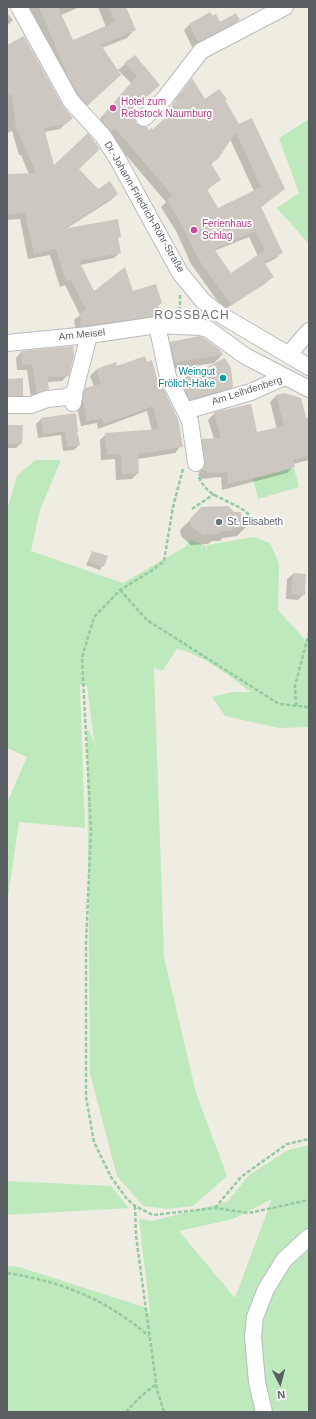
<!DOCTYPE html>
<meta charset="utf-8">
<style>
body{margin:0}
#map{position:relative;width:316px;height:1419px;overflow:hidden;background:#efece2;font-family:Arial,sans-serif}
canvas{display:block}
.frame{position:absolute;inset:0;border:8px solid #5a5f64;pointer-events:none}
.north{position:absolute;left:260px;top:1363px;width:40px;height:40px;-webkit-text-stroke:3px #fff;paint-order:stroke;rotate:174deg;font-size:11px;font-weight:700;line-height:16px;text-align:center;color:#5a5f64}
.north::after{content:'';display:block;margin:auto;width:14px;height:18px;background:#5a5f64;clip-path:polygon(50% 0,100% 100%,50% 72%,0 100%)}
</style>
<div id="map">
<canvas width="316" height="1419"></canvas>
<div class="frame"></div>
<div class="north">N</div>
</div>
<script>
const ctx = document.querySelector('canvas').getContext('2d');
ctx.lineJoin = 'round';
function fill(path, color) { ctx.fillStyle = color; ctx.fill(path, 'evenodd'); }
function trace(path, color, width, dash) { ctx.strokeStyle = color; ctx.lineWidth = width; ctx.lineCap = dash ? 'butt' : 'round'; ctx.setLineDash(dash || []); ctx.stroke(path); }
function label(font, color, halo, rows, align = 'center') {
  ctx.font = font + ' Arial,sans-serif'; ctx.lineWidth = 3.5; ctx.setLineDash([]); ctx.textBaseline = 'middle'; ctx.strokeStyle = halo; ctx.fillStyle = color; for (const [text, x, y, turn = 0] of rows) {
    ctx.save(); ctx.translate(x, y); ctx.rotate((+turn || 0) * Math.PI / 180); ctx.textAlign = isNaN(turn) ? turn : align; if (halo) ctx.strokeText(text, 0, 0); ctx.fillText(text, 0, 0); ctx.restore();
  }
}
const green = new Path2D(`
 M 309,119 L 309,244 L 277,208 L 299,193 L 279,138 Z
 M 35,460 L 61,460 L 40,510 L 31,551 L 123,583 L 185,547 L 191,540 L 206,546 L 207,553 L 207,545 L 254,537 L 270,543 L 279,564 L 278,610 L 309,644 L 309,727 L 279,728 L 225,716 L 212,697 L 232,692 L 251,692 C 229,676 204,655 177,649 L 162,671 L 154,668 L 164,957 L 196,1093 L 227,1176 L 193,1206 L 168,1209 L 143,1206 L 117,1176 L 90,1073 L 87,727 L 98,751 L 94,740 L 87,686 L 80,685 L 85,828 L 19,822 L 7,904 L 7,803 L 27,757 L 7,748 L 7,510 L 17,476 Z
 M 294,468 L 299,487 L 258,499 L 253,479 Z
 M 309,1145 L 309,1412 L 7,1412 L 7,1266 L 19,1267 L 144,1307 L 150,1313 L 139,1219 L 152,1221 L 227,1202 L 249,1175 L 288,1150 ZM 272,1199 L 235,1298 L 179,1231 L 233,1219 Z
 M 7,1181 L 111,1186 L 129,1208 L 7,1215 Z`);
const shadow = new Path2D(`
 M 28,7 L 80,7 L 61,15 L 72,41 L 106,27 L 98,7 L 124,7 L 134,30 L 127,38 L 102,48 L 112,82 L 80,112 Z
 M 7,13 L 13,20 L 7,26 Z
 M 210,13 L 219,23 L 239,20 L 233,26 L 192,47 L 184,30 L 189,25 Z
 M 7,46 L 66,123 L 60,129 L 44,132 L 53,167 L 77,169 L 98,190 L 117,194 L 111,200 L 64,230 L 120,236 L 117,239 L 120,252 L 114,258 L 80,265 L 94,293 L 132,292 L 161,303 L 157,307 L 160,315 L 154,321 L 76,332 L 74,320 L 80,315 L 65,285 L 60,287 L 50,255 L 28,259 L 20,219 L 7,220 L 7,175 L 29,174 L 21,155 L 19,155 L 12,131 L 7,133 Z
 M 135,56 L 158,85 L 131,110 L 134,121 L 141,128 L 149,131 L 152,131 L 170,115 L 167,111 L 177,101 L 175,100 L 192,80 L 204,100 L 224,100 L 238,125 L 284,189 L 260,208 L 282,252 L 275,259 L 264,264 L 272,276 L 266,283 L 224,310 L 191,264 L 176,231 L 161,207 L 166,202 L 108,134 L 96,128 L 102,121 L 97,122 L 131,83 L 118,70 ZM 230,139 L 254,191 L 217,209 L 207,190 L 220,180 L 211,165 ZM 249,237 L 258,256 L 231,274 L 214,251 Z
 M 171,343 L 222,355 L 214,363 L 166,370 L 162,351 Z
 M 21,352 L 68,375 L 62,381 L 47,382 L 47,389 L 42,395 L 31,398 L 27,370 L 17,370 L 16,358 Z
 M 117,367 L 159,391 L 181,446 L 175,453 L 138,459 L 138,473 L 132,479 L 116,480 L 115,459 L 101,460 L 100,440 L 106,434 L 152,431 L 147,411 L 98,429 L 97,423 L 81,426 L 77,408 L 80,395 L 86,389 L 94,387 L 90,376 L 96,370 Z
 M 7,380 L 22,395 L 19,398 L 7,398 Z
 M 181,381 L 232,387 L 224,395 L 182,407 L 173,389 Z
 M 285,394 L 306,419 L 309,417 L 309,460 L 293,464 L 293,467 L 287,473 L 222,490 L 221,477 L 201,479 L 200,476 L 198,476 L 200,469 L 196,447 L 203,440 L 214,439 L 208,420 L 215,413 L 256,433 L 277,429 L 270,402 L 276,396 Z
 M 75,414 L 77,433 L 74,436 L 79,445 L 74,450 L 63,451 L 61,435 L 38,438 L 36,424 L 41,419 Z
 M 7,426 L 21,443 L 16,448 L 7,448 Z
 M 234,513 L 240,516 L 247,526 L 237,536 L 223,538 L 220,541 L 212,541 L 208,544 L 191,545 L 181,536 L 180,530 L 193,517 Z
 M 92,552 L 107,556 L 100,570 L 86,565 Z
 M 293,574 L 305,575 L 304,594 L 298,600 L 286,599 L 287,579 Z`);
const building = new Path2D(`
 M 39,7 L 58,7 L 73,40 L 115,22 L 108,7 L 126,7 L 136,30 L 101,45 L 121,75 L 88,105 L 79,95 L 68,76 Z
 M 210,12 L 212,16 L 216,14 L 220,22 L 236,13 L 240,20 L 198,42 L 189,24 Z
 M 24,36 L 63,106 L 73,118 L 66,124 L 44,128 L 54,165 L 88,133 L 100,149 L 79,169 L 98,189 L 110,181 L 118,194 L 63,229 L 118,219 L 121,237 L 118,237 L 121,253 L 79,261 L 94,291 L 125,267 L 133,291 L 156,284 L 162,303 L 158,305 L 161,316 L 81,326 L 80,314 L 86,310 L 71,280 L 66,281 L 56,249 L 34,254 L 25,213 L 7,215 L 7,174 L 36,173 L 16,127 L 12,94 L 7,96 L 7,45 Z
 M 135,55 L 160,85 L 132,110 L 136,114 L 135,120 L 137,125 L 147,127 L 149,130 L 151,128 L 153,129 L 176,108 L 172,104 L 183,94 L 181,93 L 192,78 L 205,99 L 219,89 L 227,99 L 225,100 L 239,124 L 252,118 L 285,189 L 261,207 L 283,253 L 264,262 L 274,277 L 231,305 L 197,257 L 182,225 L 167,200 L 172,195 L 115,128 L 111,131 L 102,120 L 107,116 L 102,117 L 137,76 L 124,63 ZM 236,132 L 261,187 L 218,208 L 207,189 L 221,180 L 211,163 L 218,159 ZM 255,231 L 265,250 L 231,273 L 214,249 Z
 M 199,336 L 204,338 L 220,350 L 223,355 L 175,362 L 170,342 Z
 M 73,346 L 74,355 L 69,376 L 47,377 L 49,389 L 37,393 L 32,364 L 22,365 L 21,351 Z
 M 145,356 L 147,362 L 152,360 L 160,390 L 163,388 L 178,419 L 183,447 L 138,454 L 139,473 L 122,474 L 121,454 L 107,455 L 105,433 L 159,429 L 153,406 L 104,424 L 102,418 L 87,421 L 83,402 L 84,392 L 85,388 L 101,384 L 96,369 L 116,362 L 117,366 Z
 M 225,358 L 231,368 L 233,387 L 190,400 L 180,380 Z
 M 23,378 L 23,396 L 7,396 L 7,379 Z
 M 285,393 L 301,398 L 309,428 L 309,456 L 293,460 L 295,467 L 228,484 L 227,472 L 207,473 L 206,470 L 203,470 L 205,462 L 202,439 L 221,438 L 214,412 L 251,404 L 257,432 L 284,426 L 276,395 Z
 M 76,413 L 78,433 L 73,435 L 78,434 L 80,445 L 68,447 L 65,431 L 43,434 L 41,418 Z
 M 7,425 L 23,425 L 22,444 L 7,444 Z
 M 228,506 L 234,512 L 241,512 L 241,515 L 248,515 L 248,526 L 234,528 L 231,531 L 220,531 L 220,534 L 203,535 L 191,526 L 190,519 L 201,507 Z
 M 92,551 L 108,556 L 104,567 L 88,562 Z
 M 293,573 L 306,574 L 305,595 L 291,594 Z`);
const path = new Path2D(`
 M 180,295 L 180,312
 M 183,469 L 173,507 L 164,561 L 151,571 L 120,590 L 94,617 L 82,658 L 91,830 L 86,943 L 86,1097 L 94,1142 L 111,1177 L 127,1199 L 135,1206 L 153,1215 L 215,1208 L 249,1213 L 309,1200
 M 199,477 C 208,501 236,499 251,517 L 251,524
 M 192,509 L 214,494
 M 120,590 L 147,620 L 279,704 L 309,707
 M 296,706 L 295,686 L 309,633
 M 135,1206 L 136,1236 L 157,1390 L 164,1412
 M 215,1208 L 241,1177 L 287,1144 L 309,1139
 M 7,1273 C 64,1282 105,1299 149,1336
 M 126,1412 L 139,1398 L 156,1384`);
const minor = new Path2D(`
 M 19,7 L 71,101 L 103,136 L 117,158 L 180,273 L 203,301 L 221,315 L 309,367
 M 144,118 L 165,98 L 201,51 L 285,7
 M 157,325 L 168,377 L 190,421 L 196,463
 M 7,343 L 89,335 L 157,325 L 200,327 L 208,329 L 245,356 L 309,389
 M 289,354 L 309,331
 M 73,403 L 75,390 L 89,335
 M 7,405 L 31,405 L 47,399 L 66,397 L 74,393
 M 185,411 L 251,392 L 284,377
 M 264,1412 L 257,1382 L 253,1337 L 255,1317 L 266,1289 L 284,1260 L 309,1237`);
const markers = [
 [113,108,4,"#d1479c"],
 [194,230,4,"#d1479c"],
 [223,378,4,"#0f9aa8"],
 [219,522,4,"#6b7280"]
];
const hotelNames = [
 ["Hotel zum",121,102],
 ["Rebstock Naumburg",121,114],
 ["Ferienhaus",202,224],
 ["Schlag",202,236]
];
const streetNames = [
 ["Dr.-Johann-Friedrich-Röhr-Straße",144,207,60],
 ["Am Meisel",82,335,-6],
 ["Am Leihdenberg",247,391,-18]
];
const cultureNames = [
 ["Weingut",215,372],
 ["Frölich-Hake",215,384]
];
const worshipNames = [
 ["St. Elisabeth",227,522]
];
const quarterNames = [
 ["ROSSBACH",192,316]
];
fill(green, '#bee9bc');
fill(shadow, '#0003');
fill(building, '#ccc8c1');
trace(minor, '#b7bbc0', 18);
trace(path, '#94caa2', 2.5, [4, 2]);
trace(minor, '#fff', 16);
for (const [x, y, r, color] of markers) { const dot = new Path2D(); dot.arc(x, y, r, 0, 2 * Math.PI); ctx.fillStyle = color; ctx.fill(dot); trace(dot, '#fff', 1.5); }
label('10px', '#b23c85', '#fff', hotelNames, 'left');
label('10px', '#5a5f64', '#fff', streetNames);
label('10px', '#0d838f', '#fff', cultureNames, 'right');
label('10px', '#5b616d', '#fff', worshipNames, 'left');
ctx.letterSpacing = '1px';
label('12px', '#6b7177', '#fff', quarterNames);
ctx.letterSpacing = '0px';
</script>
